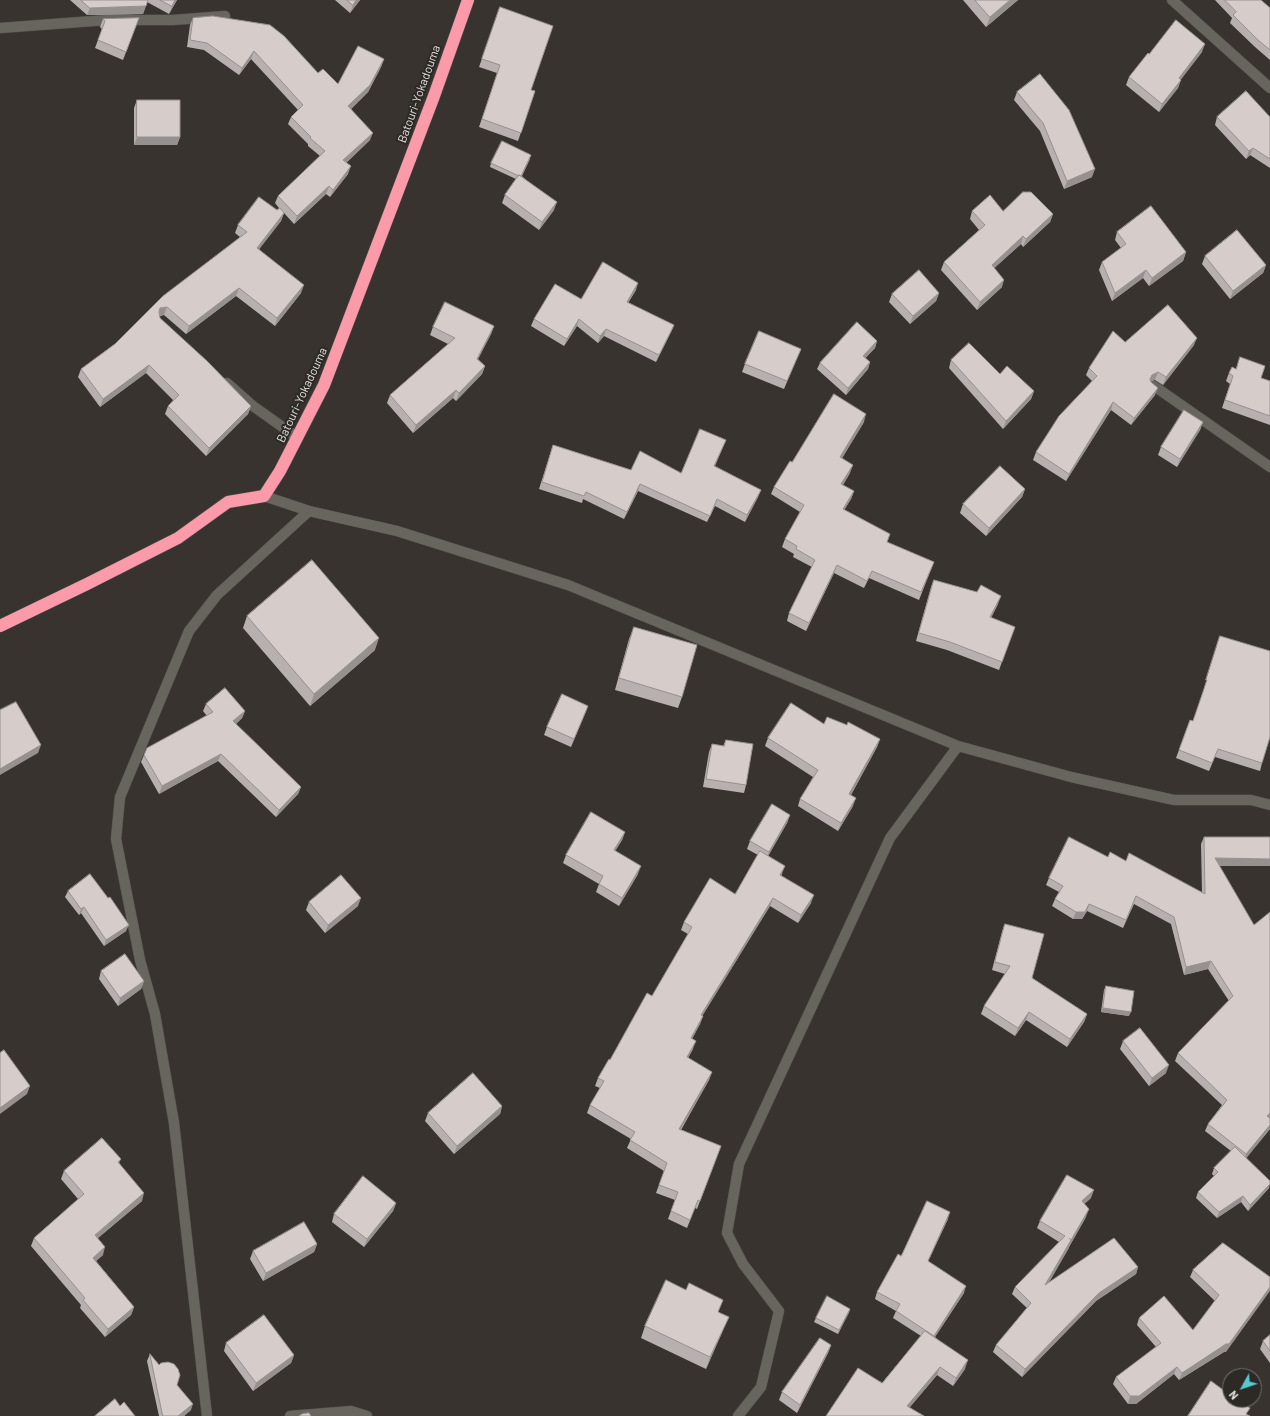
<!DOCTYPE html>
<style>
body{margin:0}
#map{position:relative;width:1270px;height:1416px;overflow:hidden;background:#38332f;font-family:Barlow,sans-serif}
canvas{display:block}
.north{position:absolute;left:1222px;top:1368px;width:40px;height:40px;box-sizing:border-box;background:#2d2925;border:1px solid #76736f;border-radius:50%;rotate:230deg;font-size:11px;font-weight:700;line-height:16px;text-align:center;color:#e4e1de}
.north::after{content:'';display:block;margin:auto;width:14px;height:18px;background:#52ccd1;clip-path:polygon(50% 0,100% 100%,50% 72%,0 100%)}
</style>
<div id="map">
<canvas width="1270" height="1416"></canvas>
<div class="north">N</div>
</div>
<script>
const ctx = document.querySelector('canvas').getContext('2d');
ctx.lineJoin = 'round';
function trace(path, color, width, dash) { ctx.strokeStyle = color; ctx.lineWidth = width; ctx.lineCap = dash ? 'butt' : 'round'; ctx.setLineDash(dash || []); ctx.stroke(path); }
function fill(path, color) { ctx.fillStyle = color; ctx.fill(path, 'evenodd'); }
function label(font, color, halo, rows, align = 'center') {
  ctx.font = font + ' Barlow,sans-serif'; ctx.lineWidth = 4; ctx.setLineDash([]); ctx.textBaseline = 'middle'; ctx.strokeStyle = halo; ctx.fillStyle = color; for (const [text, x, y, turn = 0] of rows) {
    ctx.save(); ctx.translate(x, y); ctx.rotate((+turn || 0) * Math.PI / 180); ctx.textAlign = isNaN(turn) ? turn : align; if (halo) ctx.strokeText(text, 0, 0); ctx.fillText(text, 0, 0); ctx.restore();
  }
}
const street = new Path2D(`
 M 1172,0 L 1270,88
 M 0,28 L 107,20 L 173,20 L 225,16
 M 227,383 L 253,406 L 298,438
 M 1154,386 L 1270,467
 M 264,496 L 309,511 L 397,531 L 568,585 L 958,746 L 1071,777 L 1174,800 L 1251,800 L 1270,805
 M 207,1416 L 174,1123 L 155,1014 L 140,960 L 116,839 L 120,797 L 189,631 L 217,595 L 309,511
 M 290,1416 L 351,1411 L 367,1416
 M 738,1416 L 761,1387 L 779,1311 L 743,1264 L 727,1233 L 739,1164 L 890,838 L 958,746`);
const highway = new Path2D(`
 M 0,626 L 87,584 L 178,538 L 228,502 L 264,496 L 280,471 L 324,385 L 434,96 L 468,0`);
const wall = new Path2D(`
 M 70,0 L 177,0 L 169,14 L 147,2 L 143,14 L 87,15 Z
 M 335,0 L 360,0 L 350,13 Z
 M 963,0 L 1018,0 L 986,27 Z
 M 1215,0 L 1261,0 L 1270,8 L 1270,60 L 1255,47 L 1230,23 L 1232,18 Z
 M 500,7 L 531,90 L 535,91 L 518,141 L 479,127 L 497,73 L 479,67 Z
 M 139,18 L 123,60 L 95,48 L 102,29 L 100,27 L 103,19 Z
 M 193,18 L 318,73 L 338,84 L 384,59 L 381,67 L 368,92 L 351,109 L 370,140 L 346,163 L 348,174 L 330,197 L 326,194 L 294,224 L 284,213 L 281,221 L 259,249 L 301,293 L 275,326 L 236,296 L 186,334 L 164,315 L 160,316 L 160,318 L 251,406 L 248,414 L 206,456 L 165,414 L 168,406 L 173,400 L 146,373 L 100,407 L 78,377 L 81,369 L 115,344 L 240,237 L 235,233 L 238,225 L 277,210 L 279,208 L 275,203 L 278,196 L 320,156 L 308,146 L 308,144 L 288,124 L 291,117 L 298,110 L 251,59 L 239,75 L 204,50 L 187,47 L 190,25 Z
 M 1202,52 L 1181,79 L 1178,88 L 1159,112 L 1126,85 L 1129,77 L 1149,54 Z
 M 1017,92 L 1092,177 L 1064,189 L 1040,131 L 1014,100 Z
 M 137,100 L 180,137 L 177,145 L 134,145 L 134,108 Z
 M 1217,117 L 1270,117 L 1270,168 L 1250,155 L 1246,159 L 1215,125 Z
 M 530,159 L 522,176 L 554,210 L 539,230 L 502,203 L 505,195 L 516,179 L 490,167 L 491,163 Z
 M 972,211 L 1003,211 L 1053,214 L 1050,222 L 1023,247 L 1021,244 L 994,268 L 1002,287 L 977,310 L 941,270 L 944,262 L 979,230 L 970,219 Z
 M 1117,232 L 1186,252 L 1183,261 L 1149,286 L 1143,278 L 1112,301 L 1099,270 L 1102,262 L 1121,248 L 1115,240 Z
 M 1205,256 L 1266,265 L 1263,273 L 1230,299 L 1202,264 Z
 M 636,290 L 628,303 L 674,325 L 671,332 L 656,362 L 604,336 L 598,343 L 577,326 L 564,346 L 531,326 L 534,319 L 581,299 Z
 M 939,293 L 936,301 L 910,324 L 889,302 L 892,294 Z
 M 494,326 L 491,334 L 478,359 L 485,366 L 482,374 L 456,401 L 453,398 L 413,433 L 387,403 L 390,395 L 448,344 L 430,335 L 433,327 Z
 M 877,341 L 875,348 L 865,358 L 870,362 L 868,369 L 846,395 L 817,369 L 820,363 Z
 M 1125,342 L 1194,345 L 1163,385 L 1155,380 L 1151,381 L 1155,395 L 1131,425 L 1111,410 L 1066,481 L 1033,460 L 1036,452 L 1092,381 L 1086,375 L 1089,368 Z
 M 801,349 L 784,389 L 742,372 L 745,364 Z
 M 951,360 L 1000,374 L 1034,391 L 1031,399 L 1003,429 L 949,368 Z
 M 1229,373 L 1261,378 L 1270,381 L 1270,425 L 1222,408 L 1230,384 L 1226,381 Z
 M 864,422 L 842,458 L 850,473 L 843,485 L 854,491 L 851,499 L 844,510 L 887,542 L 934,562 L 919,600 L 869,578 L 864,588 L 834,573 L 806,631 L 787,621 L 789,613 L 812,567 L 793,557 L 794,554 L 782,547 L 785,539 L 800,512 L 771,494 L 774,487 L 792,462 Z
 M 1203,422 L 1200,430 L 1177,467 L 1158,455 L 1161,447 Z
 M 726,440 L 715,466 L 761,490 L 758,497 L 745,522 L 715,506 L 707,522 L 638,491 L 624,519 L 583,499 L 582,503 L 539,489 L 553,445 L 631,470 L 681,473 Z
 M 1025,489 L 1022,497 L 986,536 L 960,513 L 963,504 Z
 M 934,580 L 998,604 L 991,618 L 1015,627 L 999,670 L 947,650 L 916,641 L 931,587 Z
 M 247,616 L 375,650 L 310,706 L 243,628 Z
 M 634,627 L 682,697 L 678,708 L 615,690 L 629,639 Z
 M 1220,636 L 1262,763 L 1260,771 L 1215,757 L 1209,771 L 1176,758 L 1190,720 L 1193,721 L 1205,688 L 1204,688 Z
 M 206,704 L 245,711 L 242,718 L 236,724 L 301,787 L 298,794 L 276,817 L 218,761 L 159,794 L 141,762 L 147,748 L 207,716 L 203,711 Z
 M 588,706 L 571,747 L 544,735 L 547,727 Z
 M 824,724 L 880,739 L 877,747 L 851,795 L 853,806 L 838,831 L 798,806 L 800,799 L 813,777 L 765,746 L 768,738 Z
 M 726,740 L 746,785 L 744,793 L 703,787 L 709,752 L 712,744 L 723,746 Z
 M 790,815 L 787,823 L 768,856 L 782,874 L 781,876 L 811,903 L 798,923 L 770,906 L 702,1016 L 703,1016 L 700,1024 L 692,1039 L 693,1049 L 688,1058 L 712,1072 L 709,1080 L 681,1130 L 721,1146 L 697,1209 L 695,1208 L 687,1228 L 668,1219 L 675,1200 L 656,1193 L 664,1171 L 627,1148 L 631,1139 L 587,1113 L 590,1105 L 600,1088 L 595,1086 L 598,1078 L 652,996 L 688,934 L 681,930 L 684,922 L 735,894 L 758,855 L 747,849 L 750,841 Z
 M 625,832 L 622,840 L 615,851 L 638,874 L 619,906 L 596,892 L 599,884 L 563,863 L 566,855 Z
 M 1204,837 L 1270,837 L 1270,866 L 1219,866 L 1269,1118 L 1270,1129 L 1246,1158 L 1269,1188 L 1248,1211 L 1241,1202 L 1217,1218 L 1196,1198 L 1198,1192 L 1214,1176 L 1212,1174 L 1214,1168 L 1231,1151 L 1205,1131 L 1208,1124 L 1222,1105 L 1175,1061 L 1178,1053 L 1229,1001 L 1208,969 L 1184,975 L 1171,924 L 1134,904 L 1123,928 L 1087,911 L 1082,919 L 1073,919 L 1052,906 L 1055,899 L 1059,892 L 1046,885 L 1049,878 L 1108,857 L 1126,861 L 1202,893 L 1201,844 Z
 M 68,891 L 126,931 L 104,946 L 81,913 L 79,915 L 65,897 Z
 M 309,902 L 358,906 L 325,933 L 306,910 Z
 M 1005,924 L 1032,978 L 1087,1014 L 1084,1022 L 1067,1047 L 1026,1020 L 1015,1036 L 981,1014 L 984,1006 L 1005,974 L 992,970 L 1002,932 Z
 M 101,971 L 144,981 L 141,989 L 118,1006 L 99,979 Z
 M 1106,986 L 1129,1016 L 1101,1012 L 1104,990 Z
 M 1123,1041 L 1166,1073 L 1149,1086 L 1120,1049 Z
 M 502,1106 L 500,1114 L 454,1154 L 425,1121 L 428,1113 Z
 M 121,1159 L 119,1163 L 142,1201 L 98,1238 L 103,1255 L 96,1261 L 134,1307 L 131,1315 L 105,1337 L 80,1308 L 81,1305 L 31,1246 L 34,1238 L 78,1199 L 61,1179 L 64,1171 Z
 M 1091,1198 L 1084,1204 L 1086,1217 L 1048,1284 L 1138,1267 L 1136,1274 L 1096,1301 L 1022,1377 L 993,1352 L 996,1345 L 1027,1308 L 1012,1294 L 1015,1287 L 1059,1242 L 1037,1228 L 1040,1221 Z
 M 396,1203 L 393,1211 L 364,1247 L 332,1222 L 334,1214 Z
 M 948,1219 L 928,1261 L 964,1293 L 935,1337 L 965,1369 L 953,1386 L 937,1375 L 910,1407 L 826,1416 L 882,1383 L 921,1336 L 893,1318 L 896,1311 L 875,1299 L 877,1292 L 901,1256 Z
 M 1223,1243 L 1226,1352 L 1224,1352 L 1179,1380 L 1174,1374 L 1136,1404 L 1128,1404 L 1113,1384 L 1116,1377 L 1156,1347 L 1137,1325 L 1139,1318 L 1193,1330 L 1215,1301 L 1190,1277 L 1193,1270 Z
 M 317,1244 L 314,1252 L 263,1281 L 250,1259 L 253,1251 Z
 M 850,1309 L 838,1334 L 814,1322 L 816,1318 Z
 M 719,1312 L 724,1328 L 706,1369 L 641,1338 L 645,1326 Z
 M 1270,1335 L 1270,1363 L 1260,1349 L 1263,1341 Z
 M 226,1343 L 294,1355 L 291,1363 L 253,1391 L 224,1351 Z
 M 831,1345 L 828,1353 L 797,1413 L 779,1400 L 782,1392 Z
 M 150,1354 L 177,1385 L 191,1410 L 184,1416 L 159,1416 L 147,1361 Z`);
const shadedWall = new Path2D(`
 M 175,0 L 177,0 L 169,14 L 172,6 Z
 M 356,0 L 360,0 L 350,13 L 353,5 Z
 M 1010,0 L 1018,0 L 986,27 L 990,17 Z
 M 146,6 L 143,14 L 87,15 L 90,8 Z
 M 1205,44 L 1202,52 L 1176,86 L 1179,78 Z
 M 254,51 L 251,59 L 239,75 L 242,68 Z
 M 384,59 L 381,67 L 368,92 L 346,114 L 348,106 Z
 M 1181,80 L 1178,88 L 1159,112 L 1162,104 Z
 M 373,133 L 370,140 L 341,168 L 343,160 Z
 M 137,137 L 180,137 L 177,145 L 134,145 Z
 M 1253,148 L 1250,155 L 1246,159 L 1249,151 Z
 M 351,166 L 348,174 L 330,197 L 333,190 Z
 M 1095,169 L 1092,177 L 1064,189 L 1067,181 Z
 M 329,186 L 326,194 L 294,224 L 297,216 Z
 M 557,202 L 554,210 L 539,230 L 542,222 Z
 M 284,213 L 281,221 L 254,256 L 257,248 Z
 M 1053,214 L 1050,222 L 1023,247 L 1026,239 Z
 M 1023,236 L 1021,244 L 989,273 L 992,265 Z
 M 1186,252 L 1183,261 L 1149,286 L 1152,278 Z
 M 1266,265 L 1263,273 L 1230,299 L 1233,291 Z
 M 1146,270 L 1143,278 L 1112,301 L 1115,293 Z
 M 1004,280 L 1002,287 L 977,310 L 980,302 Z
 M 638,283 L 636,290 L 624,309 L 627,302 Z
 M 304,285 L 301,293 L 275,326 L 277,318 Z
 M 239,288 L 236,296 L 186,334 L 189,326 Z
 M 939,293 L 936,301 L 910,324 L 913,316 Z
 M 167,307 L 164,315 L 158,316 L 160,308 Z
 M 579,319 L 577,326 L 564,346 L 567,339 Z
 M 674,325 L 671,332 L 656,362 L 659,355 Z
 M 494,326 L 491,334 L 474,367 L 477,359 Z
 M 606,329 L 604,336 L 598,343 L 600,336 Z
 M 1197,338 L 1194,345 L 1163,385 L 1166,377 Z
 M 877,341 L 875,348 L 861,363 L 863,356 Z
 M 870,362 L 868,369 L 846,395 L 848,388 Z
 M 149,365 L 146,373 L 100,407 L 103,399 Z
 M 485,366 L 482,374 L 456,401 L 459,393 Z
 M 1158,372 L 1155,380 L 1149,382 L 1152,375 Z
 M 1158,388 L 1155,395 L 1131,425 L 1134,418 Z
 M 456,390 L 453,398 L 413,433 L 416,425 Z
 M 1034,391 L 1031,399 L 1003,429 L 1006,421 Z
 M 1113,402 L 1111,410 L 1066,481 L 1069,474 Z
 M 251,406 L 248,414 L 206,456 L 209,448 Z
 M 866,414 L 864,422 L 838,465 L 840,457 Z
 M 1203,422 L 1200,430 L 1177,467 L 1180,459 Z
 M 853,465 L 850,473 L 838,492 L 841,484 Z
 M 640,484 L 638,491 L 624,519 L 627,512 Z
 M 1025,489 L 1022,497 L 986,536 L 989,528 Z
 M 761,490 L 758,497 L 745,522 L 747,515 Z
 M 854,491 L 851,499 L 840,517 L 843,509 Z
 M 837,565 L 834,573 L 806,631 L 809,623 Z
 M 1001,596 L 998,604 L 987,625 L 990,617 Z
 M 379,638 L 375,650 L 310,706 L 314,694 Z
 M 588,706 L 585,714 L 571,747 L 574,739 Z
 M 245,711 L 242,718 L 230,729 L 233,721 Z
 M 880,739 L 877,747 L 847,802 L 849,794 Z
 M 41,745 L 38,753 L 0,775 L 0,769 Z
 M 221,754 L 218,761 L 159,794 L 162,786 Z
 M 301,787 L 298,794 L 276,817 L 279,810 Z
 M 856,798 L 853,806 L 838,831 L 841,823 Z
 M 790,815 L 787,823 L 766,860 L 769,852 Z
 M 625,832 L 622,840 L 611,858 L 614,850 Z
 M 1215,858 L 1270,859 L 1270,866 L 1212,866 Z
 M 641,866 L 638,874 L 619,906 L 622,898 Z
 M 785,866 L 782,874 L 777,883 L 780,875 Z
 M 814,895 L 811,903 L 798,923 L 801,915 Z
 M 361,898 L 358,906 L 325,933 L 328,925 Z
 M 773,898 L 770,906 L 698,1023 L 701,1015 Z
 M 1089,904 L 1087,911 L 1082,919 L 1073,919 L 1076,912 Z
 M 84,907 L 81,913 L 79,915 L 81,909 Z
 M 129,925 L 126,931 L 104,946 L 106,940 Z
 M 1211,961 L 1208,969 L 1184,975 L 1186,967 Z
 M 144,981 L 141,989 L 118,1006 L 120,998 Z
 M 1103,1008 L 1131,1012 L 1129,1016 L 1101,1012 Z
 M 1029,1012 L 1026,1020 L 1015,1036 L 1018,1028 Z
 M 1087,1014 L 1084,1022 L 1067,1047 L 1070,1039 Z
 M 703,1016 L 700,1024 L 688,1046 L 691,1038 Z
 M 696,1041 L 693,1049 L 684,1065 L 687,1057 Z
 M 1169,1065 L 1166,1073 L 1149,1086 L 1152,1078 Z
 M 712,1072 L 709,1080 L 676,1137 L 679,1129 Z
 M 30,1086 L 27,1094 L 0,1114 L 0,1108 Z
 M 502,1106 L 500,1114 L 454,1154 L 457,1146 Z
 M 1270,1113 L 1270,1117 L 1264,1123 L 1267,1116 Z
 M 1270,1125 L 1270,1129 L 1244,1161 L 1246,1154 Z
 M 1270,1184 L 1269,1188 L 1248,1211 L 1250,1205 Z
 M 1094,1190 L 1091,1198 L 1079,1209 L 1082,1201 Z
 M 144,1193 L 142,1201 L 92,1243 L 95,1235 Z
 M 1243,1196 L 1241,1202 L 1217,1218 L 1219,1212 Z
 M 396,1203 L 393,1211 L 364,1247 L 367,1239 Z
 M 1089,1209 L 1086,1217 L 1069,1247 L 1071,1240 Z
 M 950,1212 L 948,1219 L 925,1268 L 928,1261 Z
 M 1071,1240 L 1069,1248 L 1043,1293 L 1045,1285 Z
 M 317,1244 L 314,1252 L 263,1281 L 266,1273 Z
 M 105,1247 L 103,1255 L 90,1266 L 93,1258 Z
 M 1138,1267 L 1136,1274 L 1096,1301 L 1022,1377 L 1025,1369 L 1099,1293 Z
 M 966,1286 L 964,1293 L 931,1343 L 934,1336 Z
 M 1270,1287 L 1270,1291 L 1226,1352 L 1224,1352 L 1179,1380 L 1182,1373 Z
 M 134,1307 L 131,1315 L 105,1337 L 108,1329 Z
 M 850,1309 L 849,1313 L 838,1334 L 839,1330 Z
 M 729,1317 L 724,1328 L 706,1369 L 710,1357 Z
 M 831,1345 L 828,1353 L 797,1413 L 800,1405 Z
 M 294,1355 L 291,1363 L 253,1391 L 256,1383 Z
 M 968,1360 L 965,1369 L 953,1386 L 956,1378 Z
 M 940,1367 L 937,1375 L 904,1414 L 907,1406 Z
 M 1177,1367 L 1174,1374 L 1136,1404 L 1128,1404 L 1130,1396 Z
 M 193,1404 L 191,1410 L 184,1416 L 178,1416 Z`);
const building = new Path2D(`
 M 81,0 L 148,0 L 146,6 L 90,8 Z
 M 160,0 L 175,0 L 172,6 Z
 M 347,0 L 356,0 L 353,5 Z
 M 975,0 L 1010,0 L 990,17 Z
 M 1225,0 L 1261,0 L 1270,8 L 1270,50 L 1258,40 L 1233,15 L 1236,12 Z
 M 500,7 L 553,26 L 531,90 L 535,91 L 521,133 L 482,119 L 500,65 L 482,59 Z
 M 213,16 L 270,25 L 284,36 L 318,73 L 323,69 L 338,84 L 358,46 L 384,59 L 370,85 L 348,106 L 373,133 L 343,160 L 351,166 L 333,190 L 329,186 L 297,216 L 278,196 L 325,151 L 310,138 L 311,137 L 291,117 L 303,105 L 254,51 L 242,68 L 207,43 L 190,40 L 193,18 Z
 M 139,18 L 126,52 L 98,40 L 105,21 L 103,19 Z
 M 1176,20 L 1205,44 L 1179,78 L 1181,80 L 1162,104 L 1129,77 L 1148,53 L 1149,54 Z
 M 1040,74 L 1069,110 L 1095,169 L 1067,181 L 1043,123 L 1017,92 Z
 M 1246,91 L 1270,117 L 1270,159 L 1253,148 L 1249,151 L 1217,117 Z
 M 137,100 L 180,100 L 180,137 L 137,137 Z
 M 502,141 L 531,155 L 521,176 L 519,175 L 519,176 L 491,163 Z
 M 519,175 L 557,202 L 542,222 L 505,195 Z
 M 1023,192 L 1031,192 L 1053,214 L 1026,239 L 1023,236 L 992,265 L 1004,280 L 980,302 L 944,262 L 985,225 L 972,211 L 990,195 L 1003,211 Z
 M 259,197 L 277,210 L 280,208 L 284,213 L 257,248 L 304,285 L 277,318 L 239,288 L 189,326 L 167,307 L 160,308 L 159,312 L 160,318 L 207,361 L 251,406 L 209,448 L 168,406 L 179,395 L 149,365 L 103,399 L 81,369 L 115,344 L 163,296 L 247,232 L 238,225 Z
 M 1151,206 L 1186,252 L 1152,278 L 1146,270 L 1115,293 L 1102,262 L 1126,244 L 1117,232 Z
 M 1237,230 L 1266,265 L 1233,291 L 1205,256 Z
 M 603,262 L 638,283 L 627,302 L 674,325 L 659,355 L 606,329 L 600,336 L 579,319 L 567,339 L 534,319 L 555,284 L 581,299 Z
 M 919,270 L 939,293 L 913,316 L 892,294 Z
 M 445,302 L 494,326 L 477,359 L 485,366 L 459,393 L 456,390 L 416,425 L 390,395 L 455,338 L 433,327 Z
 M 1168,305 L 1197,338 L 1166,377 L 1158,372 L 1152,375 L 1150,379 L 1151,382 L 1158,388 L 1134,418 L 1113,402 L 1069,474 L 1036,452 L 1059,416 L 1097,376 L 1089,368 L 1113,331 L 1125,342 Z
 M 857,322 L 877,341 L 863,356 L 870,362 L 848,388 L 820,363 Z
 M 759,331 L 801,349 L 787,381 L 745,364 Z
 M 969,343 L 1000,374 L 1007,366 L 1034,391 L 1006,421 L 951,360 Z
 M 1240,357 L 1265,366 L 1261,378 L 1270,381 L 1270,416 L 1225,400 L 1233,376 L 1229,373 L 1232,367 L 1236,369 Z
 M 834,394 L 866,414 L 840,457 L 853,465 L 841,484 L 854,491 L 843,509 L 890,534 L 887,542 L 934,562 L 921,592 L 872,571 L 867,581 L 837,565 L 809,623 L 789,613 L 815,560 L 796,549 L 797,546 L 785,539 L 804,505 L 774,487 L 790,461 L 792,462 Z
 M 1184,410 L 1203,422 L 1180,459 L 1161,447 Z
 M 700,429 L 726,440 L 714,466 L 761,490 L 747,515 L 717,499 L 710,516 L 640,484 L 627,512 L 586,492 L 584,496 L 542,482 L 553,445 L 631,470 L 640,451 L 681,473 Z
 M 1000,466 L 1025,489 L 989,528 L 963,504 Z
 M 312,560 L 379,638 L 314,694 L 247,616 Z
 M 934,580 L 977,592 L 981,585 L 1001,596 L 990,617 L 1015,627 L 1002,662 L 950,642 L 919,633 Z
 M 634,627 L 697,645 L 682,697 L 619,678 Z
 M 1220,636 L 1270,651 L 1270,737 L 1262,763 L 1218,749 L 1212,763 L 1179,750 L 1190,720 L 1193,721 L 1207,680 L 1206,680 Z
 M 225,688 L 245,711 L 233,721 L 301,787 L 279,810 L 221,754 L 162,786 L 144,755 L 147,748 L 213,712 L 206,704 Z
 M 562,694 L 588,706 L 574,739 L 547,727 Z
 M 16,702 L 41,745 L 0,769 L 0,710 Z
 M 791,703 L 824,724 L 827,717 L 847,725 L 848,722 L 880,739 L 849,794 L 856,798 L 841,823 L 800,799 L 818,770 L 768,738 Z
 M 726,740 L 753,744 L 746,785 L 706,779 L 712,744 L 724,746 Z
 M 772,804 L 790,815 L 769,852 L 750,841 Z
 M 591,812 L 625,832 L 614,850 L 641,866 L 622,898 L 599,884 L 603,876 L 566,855 Z
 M 1069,837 L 1108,857 L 1110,852 L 1126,861 L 1129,853 L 1205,894 L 1204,837 L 1270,837 L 1270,859 L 1215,858 L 1254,925 L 1270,912 L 1270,1113 L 1267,1116 L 1270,1118 L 1270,1125 L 1246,1154 L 1208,1124 L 1227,1100 L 1178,1053 L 1233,996 L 1211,961 L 1186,967 L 1174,917 L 1136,896 L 1126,920 L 1089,904 L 1085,912 L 1076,912 L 1055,899 L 1063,886 L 1049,878 Z
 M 760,851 L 785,866 L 780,875 L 814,895 L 801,915 L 773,898 L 701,1015 L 703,1016 L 691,1038 L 696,1041 L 687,1057 L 712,1072 L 679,1129 L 721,1146 L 700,1201 L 698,1200 L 690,1220 L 671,1211 L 678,1192 L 659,1185 L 667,1163 L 630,1140 L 635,1132 L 590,1105 L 604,1081 L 598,1078 L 609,1059 L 610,1060 L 647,993 L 652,996 L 692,927 L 684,922 L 710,878 L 735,894 Z
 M 90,874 L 108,898 L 110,897 L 129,925 L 106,940 L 84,907 L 81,909 L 68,891 Z
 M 341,875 L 361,898 L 328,925 L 309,902 Z
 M 1005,924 L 1044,934 L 1032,978 L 1087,1014 L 1070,1039 L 1029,1012 L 1018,1028 L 984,1006 L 1010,966 L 995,962 Z
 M 125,954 L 144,981 L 120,998 L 101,971 Z
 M 1106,986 L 1134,991 L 1131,1012 L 1103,1008 Z
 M 1140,1028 L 1169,1065 L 1152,1078 L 1123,1041 Z
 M 4,1050 L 30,1086 L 0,1108 L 0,1053 Z
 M 473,1073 L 502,1106 L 457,1146 L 428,1113 Z
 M 102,1138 L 121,1159 L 118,1162 L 144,1193 L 95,1235 L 105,1247 L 93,1258 L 134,1307 L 108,1329 L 83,1300 L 85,1298 L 34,1238 L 84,1194 L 64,1171 Z
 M 1235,1147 L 1270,1181 L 1270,1184 L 1250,1205 L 1243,1196 L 1219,1212 L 1198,1192 L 1218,1172 L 1214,1168 Z
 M 1067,1175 L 1094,1190 L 1082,1201 L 1089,1209 L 1071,1240 L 1069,1238 L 1071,1240 L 1045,1285 L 1114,1238 L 1138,1267 L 1099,1293 L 1025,1369 L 996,1345 L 1031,1303 L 1015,1287 L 1065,1236 L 1040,1221 Z
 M 363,1176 L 396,1203 L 367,1239 L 334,1214 Z
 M 927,1201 L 950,1212 L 928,1261 L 966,1286 L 934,1336 L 896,1311 L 900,1304 L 877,1292 L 898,1254 L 901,1256 Z
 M 304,1222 L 317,1244 L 266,1273 L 253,1251 Z
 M 1223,1243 L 1270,1277 L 1270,1287 L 1229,1344 L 1226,1344 L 1182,1373 L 1177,1367 L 1139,1396 L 1130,1396 L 1116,1377 L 1161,1343 L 1139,1318 L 1164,1296 L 1193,1330 L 1219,1295 L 1193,1270 Z
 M 666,1280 L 686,1290 L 689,1283 L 723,1300 L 718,1312 L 729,1317 L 710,1357 L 645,1326 Z
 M 827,1296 L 850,1309 L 839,1330 L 816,1318 Z
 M 264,1315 L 294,1355 L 256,1383 L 226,1343 Z
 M 925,1331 L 968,1360 L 956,1378 L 940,1367 L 907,1406 L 924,1416 L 826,1416 L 858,1368 L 882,1383 Z
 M 1270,1335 L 1270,1351 L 1263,1341 Z
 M 820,1338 L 831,1345 L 800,1405 L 782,1392 Z
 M 150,1354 L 159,1365 L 161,1363 L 168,1362 L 174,1364 L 178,1369 L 180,1375 L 177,1385 L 193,1404 L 178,1416 L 163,1416 Z
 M 1211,1381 L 1230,1395 L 1230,1400 L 1238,1400 L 1250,1408 L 1246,1414 L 1250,1416 L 1188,1416 Z
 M 115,1399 L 120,1406 L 124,1402 L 135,1416 L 95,1416 Z
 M 309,1413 L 311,1416 L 299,1416 L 302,1414 Z`);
const streetNames = [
 ["Batouri-Yokadouma",419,94,-70],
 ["Batouri-Yokadouma",302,395,-65]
];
trace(street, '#56524f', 11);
trace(highway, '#56524f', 13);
trace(street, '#68645e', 10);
trace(highway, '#fb9aa9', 12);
fill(wall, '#b8b0af');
fill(shadedWall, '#96908e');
fill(building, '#d6cdcb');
trace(building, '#96908e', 1);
label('12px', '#e4e1de', '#2d2925', streetNames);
</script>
